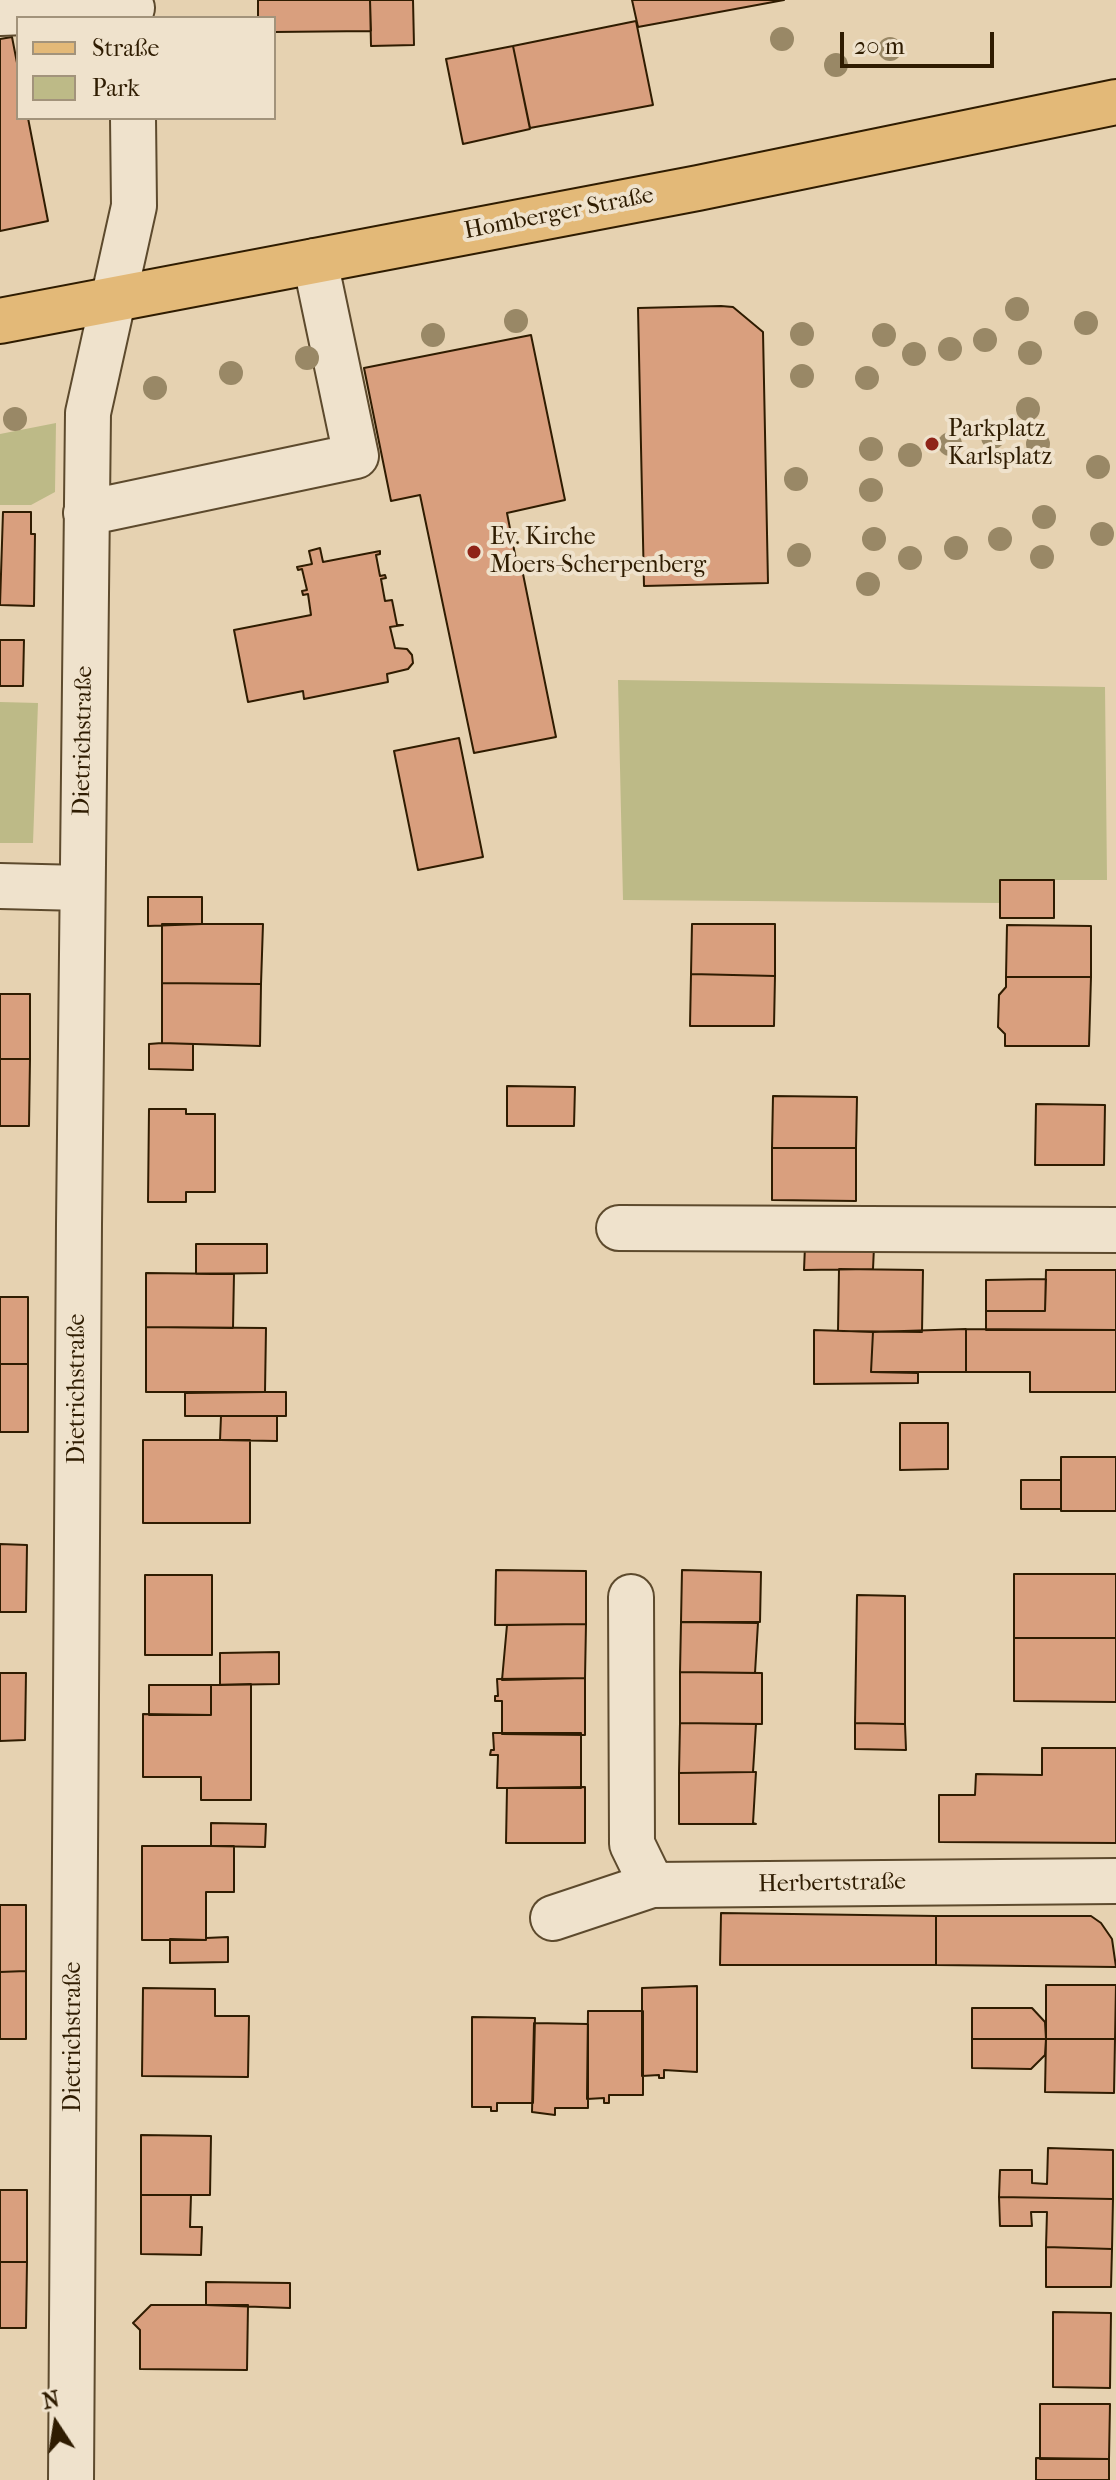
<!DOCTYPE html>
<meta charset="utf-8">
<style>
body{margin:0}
#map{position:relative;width:1116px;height:2480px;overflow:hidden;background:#e6d2b1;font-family:"IM FELL French Canon",serif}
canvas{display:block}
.legend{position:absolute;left:16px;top:16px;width:260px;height:104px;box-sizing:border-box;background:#efe2cc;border:2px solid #a2937b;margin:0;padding:10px 14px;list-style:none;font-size:24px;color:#2f1c01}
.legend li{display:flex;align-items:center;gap:16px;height:40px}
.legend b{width:40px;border:2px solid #a2937b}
.north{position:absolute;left:16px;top:2384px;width:80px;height:80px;-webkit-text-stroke:6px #efe2cc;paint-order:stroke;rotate:348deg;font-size:22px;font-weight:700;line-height:32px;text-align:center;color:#2f1c01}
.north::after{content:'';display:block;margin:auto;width:28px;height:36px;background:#2f1c01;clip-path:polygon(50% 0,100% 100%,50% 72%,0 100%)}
.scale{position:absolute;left:840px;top:32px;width:154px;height:36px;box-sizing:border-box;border:4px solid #2f1c01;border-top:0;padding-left:10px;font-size:24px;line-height:28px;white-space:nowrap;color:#2f1c01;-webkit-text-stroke:6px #efe2cc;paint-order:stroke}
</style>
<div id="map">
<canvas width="1116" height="2480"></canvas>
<ul class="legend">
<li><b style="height:10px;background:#e3b978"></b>Straße</li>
<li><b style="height:22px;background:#bdba87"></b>Park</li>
</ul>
<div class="north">N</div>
<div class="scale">20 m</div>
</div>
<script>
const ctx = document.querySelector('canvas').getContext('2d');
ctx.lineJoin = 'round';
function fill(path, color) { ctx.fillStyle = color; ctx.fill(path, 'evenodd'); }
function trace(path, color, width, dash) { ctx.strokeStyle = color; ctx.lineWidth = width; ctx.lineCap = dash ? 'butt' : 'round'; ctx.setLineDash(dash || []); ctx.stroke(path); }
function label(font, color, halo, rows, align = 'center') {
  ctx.font = font + ' "IM FELL French Canon",serif'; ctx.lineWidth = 8; ctx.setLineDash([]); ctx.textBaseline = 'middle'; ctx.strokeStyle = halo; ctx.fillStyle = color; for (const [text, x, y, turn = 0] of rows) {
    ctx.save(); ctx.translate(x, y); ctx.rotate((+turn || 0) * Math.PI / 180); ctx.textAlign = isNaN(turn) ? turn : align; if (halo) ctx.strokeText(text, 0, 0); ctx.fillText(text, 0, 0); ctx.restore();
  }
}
const green = new Path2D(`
 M 56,423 L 55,492 L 31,505 L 0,505 L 0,434 Z
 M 618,680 L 1105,687 L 1107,880 L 1001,880 L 1000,903 L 623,900 Z
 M 0,702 L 38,703 L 33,843 L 0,843 Z`);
const building = new Path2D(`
 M 258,0 L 370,0 L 371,31 L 274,32 L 274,18 L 258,18 Z
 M 370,0 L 413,0 L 414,45 L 371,46 Z
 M 632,0 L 784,0 L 638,27 Z
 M 636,21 L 653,105 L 530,128 L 513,46 Z
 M 12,37 L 18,68 L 18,118 L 28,118 L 48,221 L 0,231 L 0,39 Z
 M 513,46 L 530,129 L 463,144 L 446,59 Z
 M 721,306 L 733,307 L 763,332 L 768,583 L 644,586 L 638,308 Z
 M 531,335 L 565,500 L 507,513 L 518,570 L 522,569 L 556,737 L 474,753 L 420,495 L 391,501 L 364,368 Z
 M 3,512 L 31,512 L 31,534 L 35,534 L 34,606 L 0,605 Z
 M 320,548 L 323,562 L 380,551 L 380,554 L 376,555 L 380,576 L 385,575 L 386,578 L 381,579 L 385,601 L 392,600 L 397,625 L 403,625 L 390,627 L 395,648 L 407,649 L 412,655 L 413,663 L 408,669 L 387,674 L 388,682 L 304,699 L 303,691 L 248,702 L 234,630 L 311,615 L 308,594 L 303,595 L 302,591 L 307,590 L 302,569 L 298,570 L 297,567 L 312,564 L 309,551 Z
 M 0,640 L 24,640 L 23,686 L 0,686 Z
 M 459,738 L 483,857 L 418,870 L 394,751 Z
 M 1000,880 L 1054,880 L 1054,918 L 1000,918 Z
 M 148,897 L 202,897 L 202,924 L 148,926 Z
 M 162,924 L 263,924 L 261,984 L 162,983 Z
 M 692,924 L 775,924 L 775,976 L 691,974 Z
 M 1007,925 L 1091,926 L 1091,977 L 1006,977 Z
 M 691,974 L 775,976 L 774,1026 L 690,1026 Z
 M 1006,977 L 1091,977 L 1089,1046 L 1005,1046 L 1005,1034 L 998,1027 L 999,995 L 1006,987 Z
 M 162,983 L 261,984 L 260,1046 L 162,1043 Z
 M 0,994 L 30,994 L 30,1059 L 0,1059 Z
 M 162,1043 L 193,1044 L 193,1070 L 149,1069 L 149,1044 Z
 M 0,1059 L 30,1059 L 29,1126 L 0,1126 Z
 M 507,1086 L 575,1087 L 574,1126 L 507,1126 Z
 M 773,1096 L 857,1097 L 856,1148 L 772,1148 Z
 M 1036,1104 L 1105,1105 L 1104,1165 L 1035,1165 Z
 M 149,1109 L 186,1109 L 186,1114 L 215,1114 L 215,1192 L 186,1192 L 186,1202 L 148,1202 Z
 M 772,1148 L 856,1148 L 856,1201 L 772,1200 Z
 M 196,1244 L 267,1244 L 267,1273 L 196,1274 Z
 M 805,1246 L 874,1247 L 873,1269 L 804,1270 Z
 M 839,1269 L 923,1270 L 922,1332 L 838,1331 Z
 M 1046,1270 L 1116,1270 L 1116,1330 L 986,1330 L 986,1311 L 1045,1311 Z
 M 146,1273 L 234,1274 L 233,1328 L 146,1327 Z
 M 1046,1279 L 1045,1311 L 986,1311 L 986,1280 Z
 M 0,1297 L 28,1297 L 28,1364 L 0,1364 Z
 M 146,1327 L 266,1328 L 265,1392 L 146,1392 Z
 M 966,1329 L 1116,1330 L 1116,1392 L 1030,1392 L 1030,1372 L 966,1372 Z
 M 966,1329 L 966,1372 L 871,1372 L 873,1332 Z
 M 814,1330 L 873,1332 L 871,1372 L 918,1373 L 918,1383 L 814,1384 Z
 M 0,1364 L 28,1364 L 28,1432 L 0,1432 Z
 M 265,1392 L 286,1392 L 286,1416 L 185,1416 L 185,1393 Z
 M 221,1416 L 277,1416 L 277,1441 L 220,1440 Z
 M 900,1423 L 948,1423 L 948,1469 L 900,1470 Z
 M 143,1440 L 250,1440 L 250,1523 L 143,1523 Z
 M 1061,1457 L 1116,1457 L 1116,1511 L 1061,1511 Z
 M 1021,1480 L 1061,1480 L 1061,1509 L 1021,1509 Z
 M 0,1544 L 27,1545 L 26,1612 L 0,1612 Z
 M 496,1570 L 586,1571 L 586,1624 L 495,1625 Z
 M 682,1570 L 761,1572 L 760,1622 L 681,1622 Z
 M 1014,1574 L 1116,1574 L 1116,1638 L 1014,1638 Z
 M 145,1575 L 212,1575 L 212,1655 L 145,1655 Z
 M 857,1595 L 905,1596 L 905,1724 L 855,1723 Z
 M 681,1622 L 758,1623 L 755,1673 L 680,1672 Z
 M 586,1624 L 585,1678 L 502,1680 L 507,1625 Z
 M 1014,1638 L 1116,1638 L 1116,1702 L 1014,1701 Z
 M 279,1652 L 279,1684 L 220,1685 L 220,1653 Z
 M 680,1672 L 762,1673 L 762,1724 L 680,1723 Z
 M 0,1673 L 26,1673 L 25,1740 L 0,1741 Z
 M 585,1678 L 585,1735 L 502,1734 L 502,1701 L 495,1701 L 495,1696 L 498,1696 L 497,1679 Z
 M 251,1684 L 251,1800 L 201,1800 L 201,1777 L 143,1777 L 143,1714 L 211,1715 L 211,1685 Z
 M 149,1685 L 211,1685 L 211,1715 L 149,1715 Z
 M 680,1723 L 756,1724 L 753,1772 L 679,1773 Z
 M 855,1723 L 905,1724 L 906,1750 L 855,1749 Z
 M 493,1733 L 581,1733 L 581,1788 L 497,1788 L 498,1755 L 490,1755 L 491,1750 L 494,1750 Z
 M 1042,1748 L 1116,1748 L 1116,1843 L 939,1842 L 939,1795 L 975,1795 L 976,1774 L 1042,1775 Z
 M 753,1772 L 756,1772 L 753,1823 L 756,1824 L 679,1824 L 679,1773 Z
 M 585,1787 L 585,1843 L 506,1843 L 507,1788 Z
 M 211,1823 L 266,1824 L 265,1847 L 211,1846 Z
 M 142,1846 L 234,1846 L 234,1892 L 206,1892 L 206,1940 L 142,1940 Z
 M 0,1905 L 26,1905 L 26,1971 L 0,1972 Z
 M 721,1913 L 936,1916 L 936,1965 L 720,1965 Z
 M 936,1916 L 1091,1916 L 1101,1923 L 1112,1939 L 1116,1967 L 936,1965 Z
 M 228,1937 L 228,1962 L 170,1963 L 170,1939 L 206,1940 L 206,1938 Z
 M 26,1971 L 26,2039 L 0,2039 L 0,1972 Z
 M 1046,1985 L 1116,1985 L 1115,2039 L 1046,2039 Z
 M 697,1986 L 697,2072 L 664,2070 L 664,2078 L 659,2078 L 659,2075 L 642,2076 L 642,1988 Z
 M 143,1988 L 215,1989 L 215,2016 L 249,2016 L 248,2077 L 142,2076 Z
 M 972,2008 L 1032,2008 L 1045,2022 L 1046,2039 L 972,2039 Z
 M 588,2011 L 643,2011 L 643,2095 L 609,2095 L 609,2103 L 604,2103 L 604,2098 L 587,2099 Z
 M 472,2017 L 535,2018 L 533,2103 L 497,2103 L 497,2111 L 491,2111 L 491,2107 L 472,2107 Z
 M 534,2023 L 588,2024 L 588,2108 L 555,2108 L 555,2115 L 532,2112 Z
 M 972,2039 L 1046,2039 L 1045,2055 L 1031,2069 L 972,2068 Z
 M 1046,2039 L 1115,2039 L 1114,2093 L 1045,2092 Z
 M 141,2135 L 211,2136 L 210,2195 L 141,2195 Z
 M 1048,2148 L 1113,2150 L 1113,2199 L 999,2197 L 1000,2170 L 1032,2170 L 1032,2183 L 1047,2184 Z
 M 0,2190 L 27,2190 L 27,2262 L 0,2262 Z
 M 141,2195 L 191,2195 L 190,2227 L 202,2227 L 201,2255 L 141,2254 Z
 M 999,2197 L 1113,2199 L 1112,2249 L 1046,2247 L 1047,2212 L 1031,2212 L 1032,2226 L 1000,2226 Z
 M 1046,2247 L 1112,2249 L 1111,2287 L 1046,2287 Z
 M 0,2262 L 27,2262 L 26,2328 L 0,2328 Z
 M 206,2282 L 290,2283 L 290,2308 L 206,2305 Z
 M 151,2305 L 248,2305 L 247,2370 L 140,2369 L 140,2330 L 133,2323 Z
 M 1053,2312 L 1111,2313 L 1110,2388 L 1053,2387 Z
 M 1040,2404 L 1110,2404 L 1109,2459 L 1040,2459 Z
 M 1036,2458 L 1109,2459 L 1109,2480 L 1036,2480 Z`);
const minor = new Path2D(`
 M 0,13 L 132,8
 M 86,513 L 356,456 L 315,261
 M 0,886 L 82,888
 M 619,1228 L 1116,1230
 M 631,1597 L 632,1844 L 652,1885
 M 553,1918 L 652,1885 L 1116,1881
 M 71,2480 L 79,1224 L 88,413 L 134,206 L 133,118`);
const major = new Path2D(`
 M 0,321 L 698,188 L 1116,102`);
const trees = [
 [782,39],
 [890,49],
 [836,65],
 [1017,309],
 [516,321],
 [1086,323],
 [802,334],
 [433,335],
 [884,335],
 [985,340],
 [950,349],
 [1030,353],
 [914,354],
 [307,358],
 [231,373],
 [802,376],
 [867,378],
 [155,388],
 [1028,409],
 [15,419],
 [993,437],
 [950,444],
 [1038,444],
 [871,449],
 [910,455],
 [1098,467],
 [796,479],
 [871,490],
 [1044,517],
 [1102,534],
 [874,539],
 [1000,539],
 [956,548],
 [799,555],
 [1042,557],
 [910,558],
 [868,584]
];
const markers = [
 [932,444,8,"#8f2418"],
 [474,552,8,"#8f2418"]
];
const streetNames = [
 ["Homberger Straße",559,214,-11],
 ["Dietrichstraße",84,741,-89],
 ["Dietrichstraße",78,1389,-90],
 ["Herbertstraße",832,1884,-1],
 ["Dietrichstraße",74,2037,-90]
];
const poiNames = [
 ["Parkplatz",948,430],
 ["Karlsplatz",948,458],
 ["Ev. Kirche",490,538],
 ["Moers-Scherpenberg",490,566]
];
fill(green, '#bdba87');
fill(building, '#d99f7e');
trace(building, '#2f1c01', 2);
trace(minor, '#5d4a2d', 48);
trace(major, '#2f1c01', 48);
trace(minor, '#efe2cc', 44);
trace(major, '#e3b978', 44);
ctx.fillStyle = '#986';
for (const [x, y] of trees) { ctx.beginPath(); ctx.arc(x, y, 12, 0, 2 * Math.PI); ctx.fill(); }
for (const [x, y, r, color] of markers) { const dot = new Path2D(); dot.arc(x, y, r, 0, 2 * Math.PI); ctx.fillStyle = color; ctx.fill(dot); trace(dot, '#efe2cc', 3); }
label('24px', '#2f1c01', '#efe2cc', streetNames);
label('24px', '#2f1c01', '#efe2cc', poiNames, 'left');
</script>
